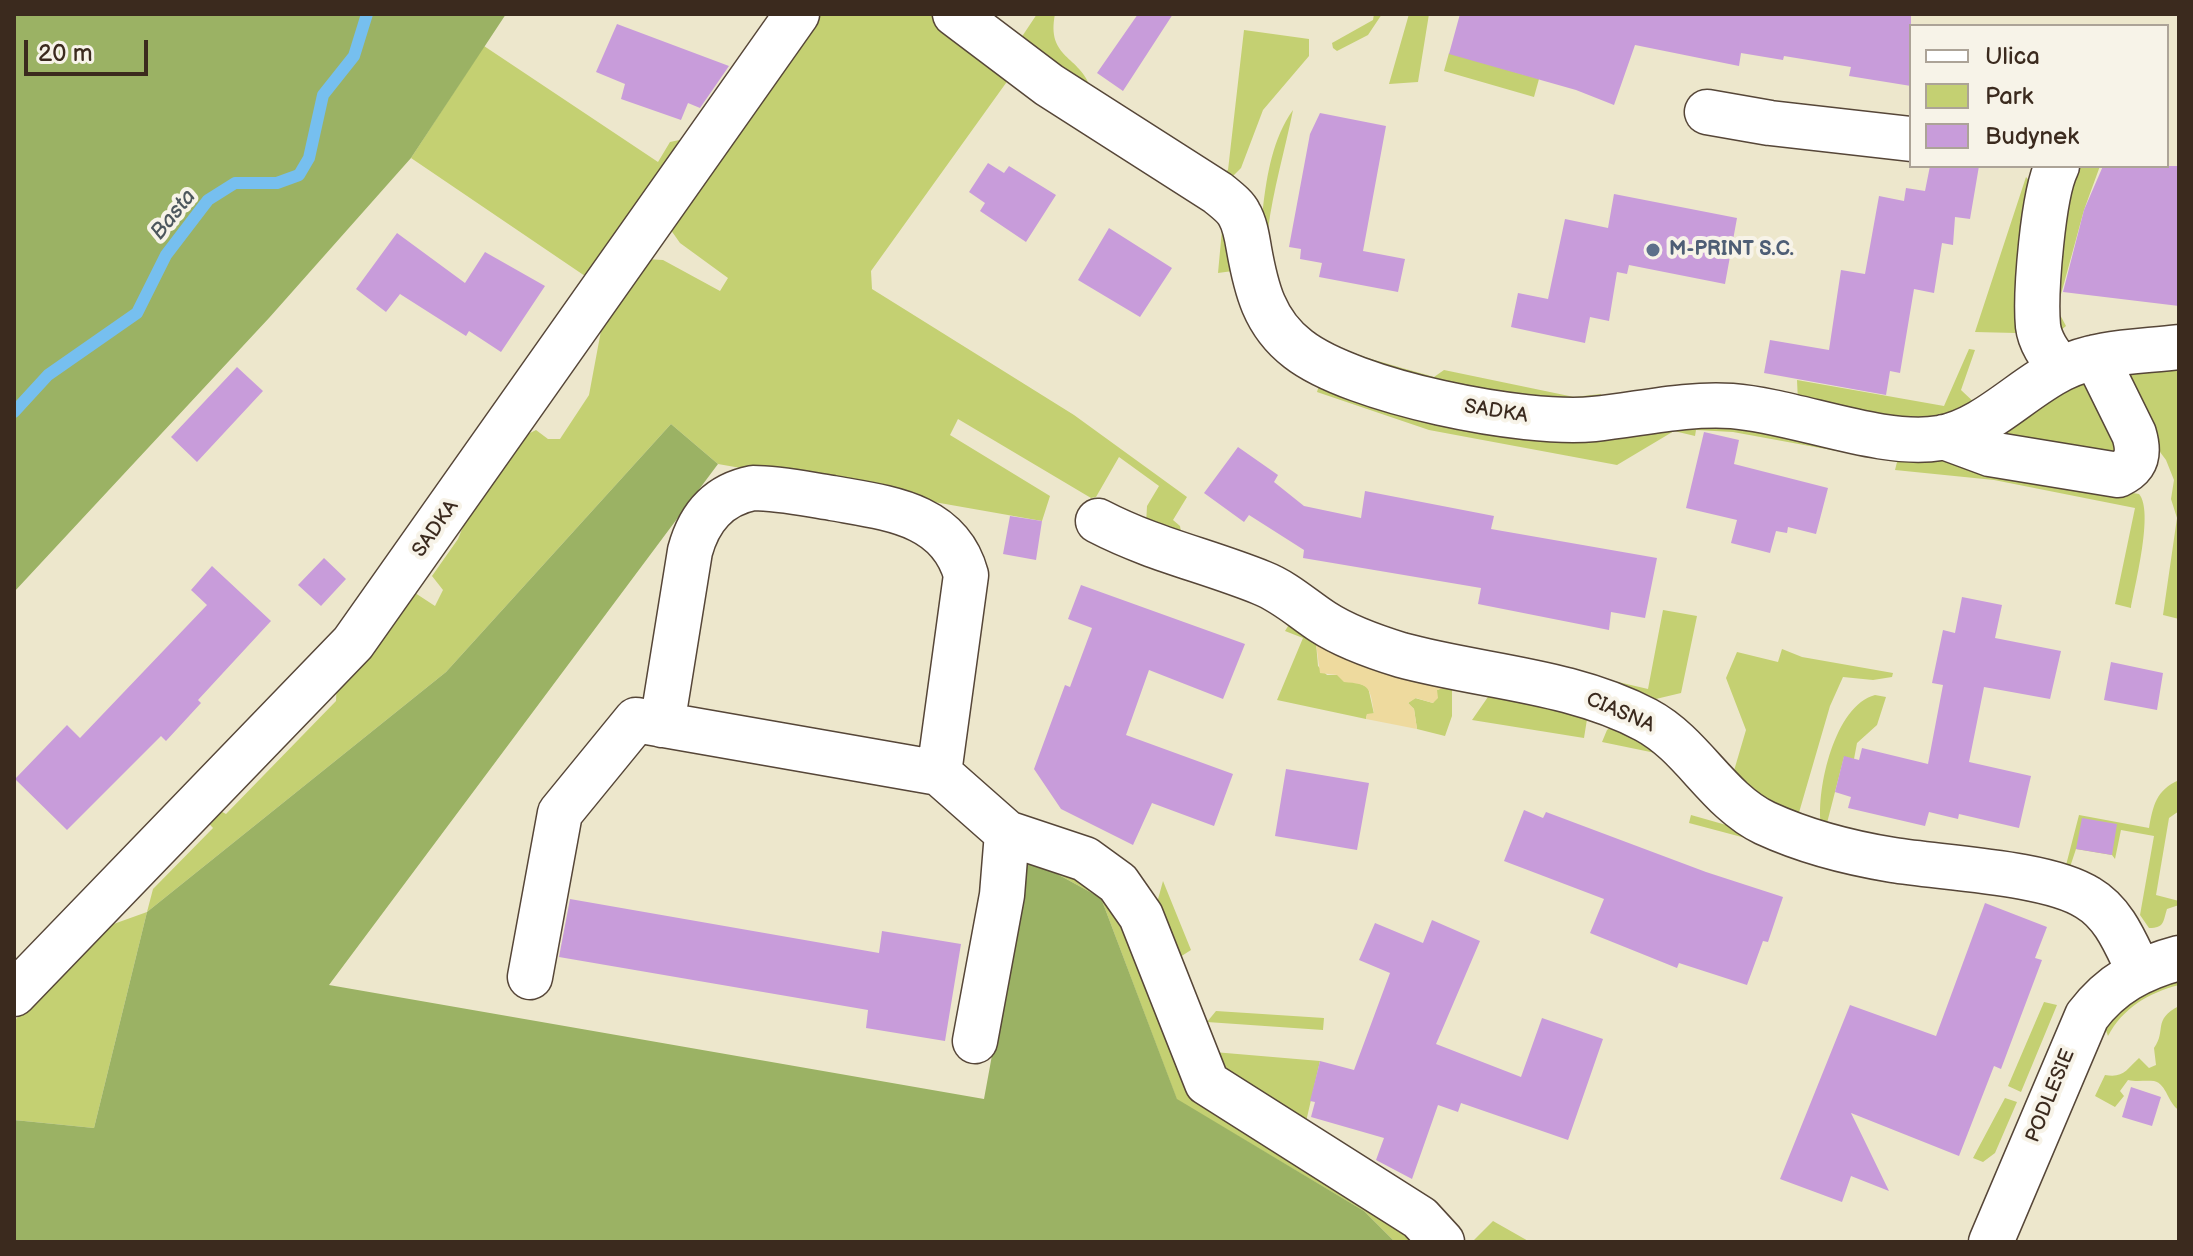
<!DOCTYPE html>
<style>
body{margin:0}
#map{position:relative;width:2193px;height:1256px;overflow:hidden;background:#ede7cc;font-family:"Balsamiq Sans",sans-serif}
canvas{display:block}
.frame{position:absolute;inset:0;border:16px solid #3b2a1e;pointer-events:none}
.legend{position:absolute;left:1909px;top:24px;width:260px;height:144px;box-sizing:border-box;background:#f7f3e8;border:2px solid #aca397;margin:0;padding:10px 14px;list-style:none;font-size:24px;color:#3b2a1e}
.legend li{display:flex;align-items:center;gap:16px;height:40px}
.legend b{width:40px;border:2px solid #aca397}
.scale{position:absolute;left:24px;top:40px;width:124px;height:36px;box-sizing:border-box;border:4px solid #3b2a1e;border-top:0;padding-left:10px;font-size:24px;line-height:28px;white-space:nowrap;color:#3b2a1e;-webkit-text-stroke:6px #f7f3e8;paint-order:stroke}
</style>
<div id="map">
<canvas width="2193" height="1256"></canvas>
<div class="frame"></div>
<ul class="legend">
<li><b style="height:10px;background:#fff"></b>Ulica</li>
<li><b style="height:22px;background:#c4d072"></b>Park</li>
<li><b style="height:22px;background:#c89cda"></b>Budynek</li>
</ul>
<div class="scale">20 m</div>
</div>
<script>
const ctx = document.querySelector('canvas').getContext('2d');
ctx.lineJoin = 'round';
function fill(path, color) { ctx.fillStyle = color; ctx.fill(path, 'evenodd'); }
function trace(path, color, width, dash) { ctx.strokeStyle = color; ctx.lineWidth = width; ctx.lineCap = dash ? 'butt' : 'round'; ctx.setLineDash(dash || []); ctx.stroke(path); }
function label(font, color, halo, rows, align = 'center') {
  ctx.font = font + ' "Balsamiq Sans",sans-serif'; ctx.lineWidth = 8; ctx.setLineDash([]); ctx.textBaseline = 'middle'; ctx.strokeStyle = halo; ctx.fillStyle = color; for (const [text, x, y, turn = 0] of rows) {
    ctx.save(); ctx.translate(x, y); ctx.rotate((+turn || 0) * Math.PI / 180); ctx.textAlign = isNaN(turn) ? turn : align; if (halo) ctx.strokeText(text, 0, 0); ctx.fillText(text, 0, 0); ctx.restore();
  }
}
const green = new Path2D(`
 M 808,14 L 936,14 L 1011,76 L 871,271 L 872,289 L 1074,415 L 1187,497 L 1173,520 L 1180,526 L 1182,538 L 1146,525 L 1147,506 L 1159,486 L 1119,457 L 1096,497 L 1091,498 L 958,419 L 950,435 L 1050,496 L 1042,521 L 718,464 L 671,424 L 446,672 L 147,912 L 94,1128 L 14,1120 L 14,1021 L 108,926 L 147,912 L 153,889 L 213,828 L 203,817 L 213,807 L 226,814 L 336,701 L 337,679 L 409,589 L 435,606 L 443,590 L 432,576 L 458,539 L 475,497 L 522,437 L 536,430 L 548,439 L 560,439 L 589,395 L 603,320 L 645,259 L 663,260 L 720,291 L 728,278 L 680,243 L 668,226 Z
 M 1037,14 L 1055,14 C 1046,59 1080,55 1091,89 L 1021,38 Z
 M 1374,14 L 1382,14 L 1368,35 L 1337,51 L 1333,48 L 1332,43 L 1373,20 Z
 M 1409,14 L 1429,14 L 1418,82 L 1389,84 Z
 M 1244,30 L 1309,39 L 1309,56 L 1263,110 L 1241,168 L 1230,179 L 1217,175 L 1228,170 Z
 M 484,46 L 658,162 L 670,142 L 693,137 L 596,280 L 587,273 L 585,276 L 411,158 Z
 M 1449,53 L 1539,79 L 1534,97 L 1444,71 Z
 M 1293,110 C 1285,150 1273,190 1268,230 C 1253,337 1356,354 1434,377 L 1444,370 L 1574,397 L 1601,394 L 1599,403 C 1587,405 1575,408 1563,408 C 1500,411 1329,372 1288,324 C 1263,293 1257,246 1263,208 C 1267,174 1273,138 1293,110 Z
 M 2070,166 L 2100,166 L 2084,210 L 2057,309 L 2066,326 L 2061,330 L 2049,290 Z
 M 2026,177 L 2035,187 L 2025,330 L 2016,333 L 1975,332 Z
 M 1222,212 L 1240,270 L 1218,273 L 1223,219 Z
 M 1969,349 L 1975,350 L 1961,390 L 1979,407 L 1941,429 L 1798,402 L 1797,380 L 1944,406 Z
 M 2179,358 L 2179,619 L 2163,615 L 2177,518 L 2171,499 L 2174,480 L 2166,460 L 2145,432 L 2127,386 L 2130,368 Z
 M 1320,382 L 1691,418 L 2139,494 C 2154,511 2135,584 2131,608 L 2115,604 L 2135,508 L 1994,480 L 1895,470 L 1897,462 L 1733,432 L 1696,430 L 1695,436 L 1674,431 L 1617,465 L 1429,430 L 1317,392 Z
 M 2074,383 L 2086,383 L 2122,456 L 2001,434 Z
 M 1663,610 L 1697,616 L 1681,693 L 1639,703 L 1571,671 L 1648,689 Z
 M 1290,623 L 1316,643 L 1318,666 L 1327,675 L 1338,675 L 1368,687 L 1374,714 L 1367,714 L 1366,719 L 1277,700 L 1303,638 L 1285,631 Z
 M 1782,649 L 1802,657 L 1893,673 L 1892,677 L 1873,680 L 1843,677 L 1830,706 L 1798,816 L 1793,819 L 1733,774 L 1746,730 L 1726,678 L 1737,652 L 1778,662 Z
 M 1452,685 L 1452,716 L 1445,736 L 1417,729 L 1414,709 L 1408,703 L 1415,698 L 1433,703 L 1437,690 Z
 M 1490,694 L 1588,713 L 1584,738 L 1472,720 Z
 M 1875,695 L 1886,697 L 1877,725 L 1857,743 L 1854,759 L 1844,757 L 1827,823 L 1821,825 C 1816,789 1835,705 1875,695 Z
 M 1617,722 L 1665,755 L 1602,742 L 1607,730 Z
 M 2179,780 L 2179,811 L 2169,818 L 2156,895 L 2179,901 L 2179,905 L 2167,909 C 2163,921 2165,928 2149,928 L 2140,915 L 2154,836 L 2121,830 L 2115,859 L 2112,855 L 2076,849 L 2069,870 L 2064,873 L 2079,815 L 2149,828 C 2153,806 2156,790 2179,780 Z
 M 1691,815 L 1765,836 L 1798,852 L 1689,823 Z
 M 1028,858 L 1075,872 L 1115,904 L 1186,1077 L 1422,1242 L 1395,1242 L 1364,1211 L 1177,1100 L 1101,898 Z
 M 1163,881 L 1191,950 L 1169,964 L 1152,921 Z
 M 2179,976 L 2179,985 C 2148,993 2123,1008 2108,1036 L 2104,1025 L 2122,1005 Z
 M 2044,1002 L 2057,1005 L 2021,1092 L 2008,1086 Z
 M 2179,1006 L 2179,1110 C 2168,1104 2167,1084 2154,1081 C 2145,1080 2137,1082 2128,1080 L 2120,1091 L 2124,1096 L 2115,1107 L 2095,1096 L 2105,1075 C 2124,1078 2126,1070 2139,1058 L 2149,1068 L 2156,1065 L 2154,1048 C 2167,1030 2152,1020 2179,1006 Z
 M 1216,1011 L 1324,1018 L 1323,1030 L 1207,1022 Z
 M 1202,1051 L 1320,1061 L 1305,1126 L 1224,1082 Z
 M 2005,1098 L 2017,1102 L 1995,1153 L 1983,1162 L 1973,1158 Z
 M 1493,1221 L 1530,1242 L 1472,1242 Z`);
const forest = new Path2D(`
 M 14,14 L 506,14 L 411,158 L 269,318 L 14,592 Z
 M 671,424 L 718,464 L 329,985 L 984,1099 L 1028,858 L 1101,898 L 1177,1099 L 1364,1211 L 1395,1242 L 14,1242 L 14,1120 L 94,1128 L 147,912 L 446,672 Z`);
const sand = new Path2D(`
 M 1316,643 L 1452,685 L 1437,690 L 1438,698 L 1433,703 L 1416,698 L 1408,703 L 1414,709 L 1417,729 L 1366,719 L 1367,714 L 1374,713 C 1370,687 1370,684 1344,682 L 1337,675 L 1320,673 Z`);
const stream = new Path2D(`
 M 14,412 L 48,375 L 137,313 L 166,255 L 208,200 L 235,183 L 277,183 L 299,175 L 309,158 L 323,95 L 354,56 L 367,14`);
const building = new Path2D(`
 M 1138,14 L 1173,14 L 1123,91 L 1097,73 Z
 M 1460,14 L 1911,14 L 1911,86 L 1849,76 L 1851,67 L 1784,56 L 1783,60 L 1741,53 L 1739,66 L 1635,45 L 1614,105 L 1576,90 L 1449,54 Z
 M 617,24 L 729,66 L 700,108 L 688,103 L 681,120 L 621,99 L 625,84 L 596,72 Z
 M 1320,113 L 1386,126 L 1363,251 L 1405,259 L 1398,292 L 1319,277 L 1322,263 L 1300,259 L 1301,249 L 1289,247 L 1310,134 Z
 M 988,163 L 1004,173 L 1009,166 L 1056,195 L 1026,242 L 980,211 L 985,203 L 969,192 Z
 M 1930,166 L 1979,166 L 1970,219 L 1955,217 L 1953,245 L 1942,243 L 1934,293 L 1914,289 L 1900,373 L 1890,371 L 1886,395 L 1764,373 L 1770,340 L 1829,350 L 1841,270 L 1865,274 L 1879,196 L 1904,201 L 1906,188 L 1925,191 Z
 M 2103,166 L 2179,166 L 2179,306 L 2063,292 L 2084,210 Z
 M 1614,194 L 1737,218 L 1725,284 L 1629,265 L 1627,274 L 1617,272 L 1609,321 L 1590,317 L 1585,343 L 1511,327 L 1518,293 L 1548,299 L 1565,219 L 1608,228 Z
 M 1109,228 L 1172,268 L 1140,317 L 1078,280 Z
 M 397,233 L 465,283 L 485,252 L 545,286 L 501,352 L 469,331 L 466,336 L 400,294 L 386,312 L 356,289 Z
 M 237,367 L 263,391 L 197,462 L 171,437 Z
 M 1704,432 L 1739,440 L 1734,464 L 1828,488 L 1816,534 L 1788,527 L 1787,533 L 1776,531 L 1770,553 L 1731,543 L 1737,520 L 1686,508 Z
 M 1238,447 L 1278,475 L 1274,482 L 1304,506 L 1361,518 L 1365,491 L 1494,516 L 1491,529 L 1657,558 L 1645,618 L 1611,612 L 1609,630 L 1478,604 L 1481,588 L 1303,558 L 1304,550 L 1249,515 L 1244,522 L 1204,493 Z
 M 1010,516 L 1042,521 L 1036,560 L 1003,554 Z
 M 324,558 L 346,579 L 321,606 L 298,585 Z
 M 212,566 L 271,621 L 198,700 L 201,703 L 166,741 L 161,736 L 67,830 L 15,779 L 67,725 L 80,738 L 207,605 L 191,590 Z
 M 1081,585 L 1245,644 L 1223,699 L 1149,670 L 1126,735 L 1233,774 L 1214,826 L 1152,803 L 1133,845 L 1061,809 L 1034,769 L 1065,685 L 1070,687 L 1092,628 L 1068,619 Z
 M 1962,597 L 2002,605 L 1995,638 L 2061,651 L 2050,699 L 1984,687 L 1969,762 L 2031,776 L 2019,828 L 1959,814 L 1958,819 L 1929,812 L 1925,826 L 1848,808 L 1851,797 L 1835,792 L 1844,756 L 1859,760 L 1862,748 L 1928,764 L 1943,685 L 1932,683 L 1943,630 L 1955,633 Z
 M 2111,662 L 2163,673 L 2157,710 L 2104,700 Z
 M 1286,769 L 1369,783 L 1357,850 L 1275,836 Z
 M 1524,810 L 1543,818 L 1546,812 L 1706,872 L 1783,897 L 1768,942 L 1763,941 L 1747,985 L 1679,963 L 1677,968 L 1590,933 L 1604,899 L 1504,861 Z
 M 2082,818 L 2117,824 L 2112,855 L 2076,849 Z
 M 570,899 L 879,953 L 882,931 L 961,944 L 945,1041 L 866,1028 L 868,1010 L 559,957 Z
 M 1985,903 L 2047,927 L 2035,958 L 2042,960 L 2001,1069 L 1994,1066 L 1959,1156 L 1851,1113 L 1889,1191 L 1851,1176 L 1842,1202 L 1780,1179 L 1850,1005 L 1936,1036 Z
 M 1432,920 L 1480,941 L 1436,1044 L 1521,1077 L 1542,1018 L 1603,1039 L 1568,1140 L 1461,1103 L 1458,1112 L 1438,1105 L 1412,1179 L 1376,1160 L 1384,1138 L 1311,1117 L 1315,1102 L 1310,1101 L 1320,1061 L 1354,1070 L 1390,973 L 1359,960 L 1375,923 L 1423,943 Z
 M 2131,1087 L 2161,1097 L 2152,1126 L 2122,1117 Z`);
const minor = new Path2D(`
 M 955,14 L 1049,85 L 1218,193 C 1225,199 1235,206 1239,214 C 1245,224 1247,237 1249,249 C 1256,288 1264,323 1298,349 C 1353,392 1524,426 1594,419 C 1641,414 1685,403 1732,406 C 1796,411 1881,448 1940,438 C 1985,430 2021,389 2061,369 C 2097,351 2140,352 2179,347
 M 1707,112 L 1770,123 L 1911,139
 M 2057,166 C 2043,194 2035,293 2038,326 C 2040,343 2051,356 2061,369
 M 1944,437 L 1990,454 L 2118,475 C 2137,466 2140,454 2134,434 L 2096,357
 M 1098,521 C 1154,550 1205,560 1262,583 C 1285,592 1303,609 1323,622 C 1346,637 1375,647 1401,655 C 1482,677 1571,680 1646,720 C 1693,745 1717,800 1765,823 C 1804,841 1850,853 1893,860 C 1943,868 2048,872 2088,898 C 2115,914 2126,945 2139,971
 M 662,725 L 690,551 C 699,518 718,495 753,488 C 779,488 806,494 832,498 C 887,508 949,513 966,575 L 939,773
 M 530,977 L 560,813 L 636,720 L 939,773 L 1007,833 L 1085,859 L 1118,883 L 1141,916 L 1207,1083 L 1420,1218 L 1442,1242
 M 14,994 L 353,643 L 797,14
 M 975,1041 L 1002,895 L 1007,833
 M 1991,1242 L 2087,1016 C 2111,984 2141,968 2179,958`);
const markers = [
 [1653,250,8,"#5c6f8a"]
];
const serviceNames = [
 ["M-PRINT S.C.",1669,250]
];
const streetNames = [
 ["SADKA",1496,412,9],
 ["SADKA",436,529,-55],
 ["CIASNA",1620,713,23],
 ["PODLESIE",2051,1096,-68]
];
const waterNames = [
 ["Basta",174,215,-51]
];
fill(green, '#c4d072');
fill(forest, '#9bb264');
fill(sand, '#eeda9e');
trace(stream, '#76bfef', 12);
fill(building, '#c89cda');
trace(minor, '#564638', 47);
trace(minor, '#fff', 44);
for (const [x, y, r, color] of markers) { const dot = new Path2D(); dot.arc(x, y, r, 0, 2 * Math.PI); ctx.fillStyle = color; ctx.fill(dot); trace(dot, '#f7f3e8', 3); }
label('bold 20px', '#4e5e75', '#f7f3e8', serviceNames, 'left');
label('20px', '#3b2a1e', '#f7f3e8', streetNames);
label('italic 22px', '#4d575d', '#f7f3e8', waterNames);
</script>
